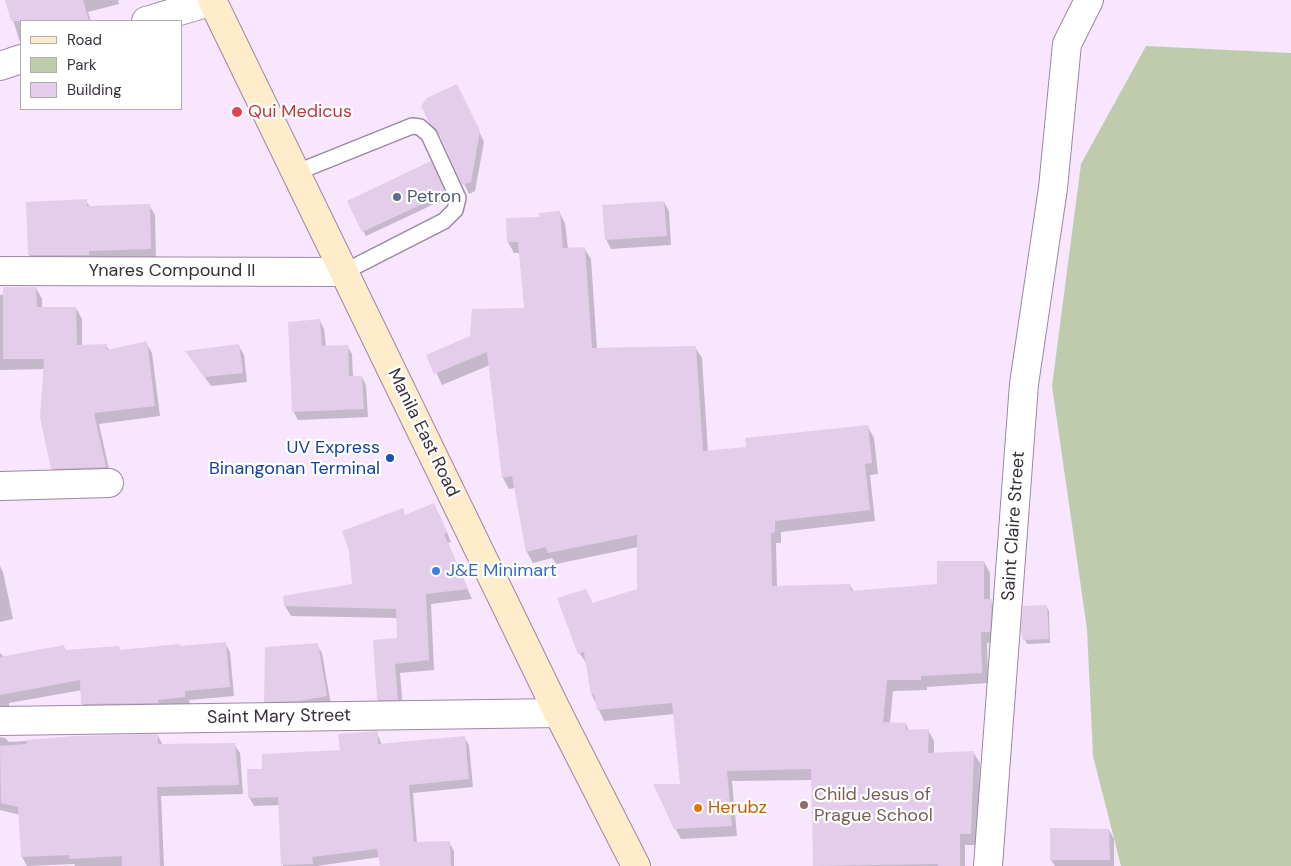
<!DOCTYPE html>
<style>
body{margin:0}
#map{position:relative;width:1291px;height:866px;overflow:hidden;background:#f7e6fe;font-family:"DM Sans",sans-serif}
canvas{display:block}
.legend{position:absolute;left:20px;top:20px;width:162px;height:90px;box-sizing:border-box;background:#fff;border:1px solid #b0adb1;margin:0;padding:6px 9px;list-style:none;font-size:15px;color:#39313c}
.legend li{display:flex;align-items:center;gap:10px;height:25px}
.legend b{width:25px;border:1px solid #b0adb1}
</style>
<div id="map">
<canvas width="1291" height="866"></canvas>
<ul class="legend">
<li><b style="height:6px;background:#feeccb"></b>Road</li>
<li><b style="height:14px;background:#bfccab"></b>Park</li>
<li><b style="height:14px;background:#e3cdeb"></b>Building</li>
</ul>
</div>
<script>
const ctx = document.querySelector('canvas').getContext('2d');
ctx.lineJoin = 'round';
function fill(path, color) { ctx.fillStyle = color; ctx.fill(path, 'evenodd'); }
function trace(path, color, width, dash) { ctx.strokeStyle = color; ctx.lineWidth = width; ctx.lineCap = dash ? 'butt' : 'round'; ctx.setLineDash(dash || []); ctx.stroke(path); }
function label(font, color, halo, rows, align = 'center') {
  ctx.font = font + ' "DM Sans",sans-serif'; ctx.lineWidth = 4.5; ctx.setLineDash([]); ctx.textBaseline = 'middle'; ctx.strokeStyle = halo; ctx.fillStyle = color; for (const [text, x, y, turn = 0] of rows) {
    ctx.save(); ctx.translate(x, y); ctx.rotate((+turn || 0) * Math.PI / 180); ctx.textAlign = isNaN(turn) ? turn : align; if (halo) ctx.strokeText(text, 0, 0); ctx.fillText(text, 0, 0); ctx.restore();
  }
}
const green = new Path2D(`
 M 1146,46 L 1291,53 L 1291,866 L 1121,866 L 1093,756 L 1087,629 L 1052,386 L 1081,164 Z`);
const shadow = new Path2D(`
 M 7,0 L 118,0 L 119,4 L 88,12 L 91,21 L 21,21 L 21,46 Z
 M 462,95 L 484,142 L 475,191 L 469,194 L 442,138 L 431,123 Z
 M 433,167 L 447,198 L 366,236 L 348,201 Z
 M 86,201 L 90,207 L 149,205 L 155,215 L 156,258 L 35,264 L 29,255 L 27,203 Z
 M 664,202 L 669,211 L 671,245 L 611,249 L 606,239 Z
 M 559,212 L 565,223 L 568,249 L 584,248 L 591,259 L 597,349 L 695,347 L 702,358 L 708,452 L 747,448 L 868,427 L 874,438 L 878,474 L 870,475 L 875,521 L 781,532 L 781,543 L 776,543 L 777,587 L 850,585 L 854,592 L 938,585 L 984,562 L 990,573 L 990,600 L 998,611 L 996,642 L 987,643 L 988,683 L 927,687 L 927,690 L 893,691 L 890,723 L 906,724 L 909,731 L 928,730 L 934,741 L 934,754 L 973,752 L 980,763 L 977,845 L 965,845 L 965,866 L 814,866 L 812,780 L 732,781 L 737,836 L 681,839 L 675,828 L 682,785 L 674,714 L 604,721 L 592,695 L 587,664 L 580,654 L 558,599 L 586,590 L 593,604 L 638,590 L 638,547 L 556,564 L 552,558 L 533,563 L 527,552 L 515,488 L 509,489 L 503,478 L 490,365 L 442,385 L 428,355 L 471,337 L 526,309 L 520,253 L 514,253 L 508,242 L 540,218 Z
 M 36,288 L 42,299 L 42,308 L 76,308 L 82,319 L 82,346 L 106,345 L 109,350 L 146,343 L 152,353 L 160,416 L 99,424 L 111,478 L 59,479 L 53,468 L 48,369 L 0,370 L 0,295 Z
 M 320,321 L 324,329 L 326,347 L 347,346 L 352,354 L 353,377 L 362,377 L 366,385 L 368,417 L 298,420 L 293,411 Z
 M 239,346 L 244,355 L 247,382 L 211,386 L 187,352 Z
 M 402,510 L 406,516 L 439,514 L 451,542 L 448,543 L 472,599 L 431,604 L 434,670 L 400,673 L 403,709 L 384,709 L 378,700 L 398,639 L 397,618 L 291,616 L 285,606 L 284,597 L 353,585 Z
 M 0,566 L 3,572 L 13,619 L 0,622 Z
 M 1046,606 L 1049,611 L 1050,643 L 1027,644 L 1025,640 L 1024,608 Z
 M 225,643 L 230,652 L 234,696 L 189,700 L 190,706 L 88,713 L 83,704 L 82,690 L 9,703 L 9,714 L 0,716 L 0,653 L 5,658 L 64,647 L 66,651 L 118,647 L 121,651 Z
 M 317,645 L 322,653 L 331,705 L 270,710 L 265,701 Z
 M 377,733 L 382,745 L 464,737 L 469,745 L 473,787 L 413,793 L 417,843 L 449,842 L 454,851 L 454,866 L 382,866 L 380,857 L 317,866 L 283,866 L 280,805 L 254,806 L 249,797 L 263,770 L 341,751 Z
 M 158,736 L 163,745 L 234,744 L 240,753 L 243,794 L 161,796 L 164,866 L 75,866 L 74,864 L 27,866 L 22,857 L 20,815 L 0,810 L 0,737 L 5,738 L 9,742 L 84,737 Z
 M 1109,830 L 1114,839 L 1114,866 L 1055,866 L 1051,860 Z`);
const building = new Path2D(`
 M 5,0 L 83,0 L 89,21 L 11,21 Z
 M 457,84 L 480,131 L 471,182 L 462,185 L 438,131 L 430,124 L 421,106 L 427,98 Z
 M 431,161 L 446,193 L 362,232 L 347,201 Z
 M 87,199 L 87,206 L 150,204 L 151,249 L 89,251 L 89,255 L 28,255 L 26,202 Z
 M 664,201 L 667,236 L 605,240 L 602,205 Z
 M 560,211 L 563,248 L 585,247 L 592,348 L 696,346 L 703,451 L 746,447 L 745,438 L 868,425 L 872,463 L 865,464 L 870,510 L 775,521 L 775,532 L 771,533 L 772,586 L 850,584 L 851,591 L 937,584 L 937,561 L 984,561 L 984,599 L 992,599 L 990,632 L 981,632 L 982,673 L 921,676 L 921,680 L 887,680 L 883,722 L 906,723 L 906,730 L 929,729 L 928,753 L 974,751 L 971,834 L 960,834 L 960,866 L 938,866 L 938,864 L 813,866 L 811,769 L 727,771 L 732,826 L 674,829 L 653,784 L 680,784 L 672,703 L 597,710 L 594,694 L 591,695 L 584,652 L 578,654 L 557,598 L 586,589 L 592,603 L 637,589 L 637,535 L 548,553 L 546,547 L 526,552 L 512,476 L 502,478 L 487,352 L 434,374 L 426,355 L 470,336 L 472,309 L 524,308 L 518,242 L 507,242 L 506,218 L 539,217 L 539,213 Z
 M 3,287 L 36,287 L 37,307 L 76,307 L 77,345 L 107,344 L 107,350 L 147,341 L 155,406 L 94,413 L 106,467 L 51,469 L 40,418 L 44,359 L 3,359 Z
 M 320,319 L 322,346 L 348,345 L 349,376 L 362,376 L 364,409 L 292,412 L 288,322 Z
 M 239,344 L 243,373 L 204,377 L 185,351 Z
 M 434,503 L 447,532 L 444,534 L 468,589 L 426,594 L 429,660 L 395,664 L 398,700 L 377,700 L 373,640 L 397,638 L 396,609 L 284,606 L 283,596 L 352,584 L 349,551 L 342,531 L 403,508 L 405,515 Z
 M 1047,605 L 1049,639 L 1023,640 L 1021,631 L 1023,606 Z
 M 226,642 L 230,687 L 185,691 L 185,697 L 158,700 L 158,703 L 81,704 L 80,680 L 0,695 L 0,657 L 64,645 L 65,650 L 119,646 L 120,650 L 179,644 L 180,646 Z
 M 318,643 L 327,696 L 299,701 L 264,702 L 265,647 Z
 M 378,731 L 378,744 L 465,736 L 469,779 L 409,785 L 414,842 L 450,841 L 451,866 L 380,866 L 377,849 L 312,857 L 313,864 L 281,865 L 278,797 L 248,798 L 247,769 L 262,769 L 262,754 L 340,750 L 338,734 Z
 M 158,734 L 158,744 L 235,743 L 239,785 L 157,787 L 160,866 L 122,866 L 122,856 L 69,859 L 69,855 L 21,857 L 18,807 L 1,803 L 0,746 L 27,744 L 26,740 L 75,736 Z
 M 1050,828 L 1109,829 L 1110,860 L 1050,860 Z`);
const service = new Path2D(`
 M 295,173 L 412,126 L 420,127 L 429,135 L 458,198 L 455,210 L 444,221 L 344,272`);
const minor = new Path2D(`
 M 146,21 L 213,1
 M 0,66 L 21,59
 M 0,271 L 344,272
 M 0,486 L 109,483
 M 0,721 L 558,713
 M 988,866 L 1024,384 L 1053,188 L 1067,44 L 1089,0`);
const secondary = new Path2D(`
 M 212,0 L 558,713 L 636,866`);
const markers = [
 [237,112,6,"#e0444e"],
 [397,197,5,"#5c6f8a"],
 [390,458,5,"#1a4fb4"],
 [436,571,5,"#3f7fe0"],
 [804,805,5,"#8d6e63"],
 [698,808,5,"#e8710a"]
];
const healthNames = [
 ["Qui Medicus",248,112]
];
const serviceNames = [
 ["Petron",407,197]
];
const streetNames = [
 ["Ynares Compound II",172,271],
 ["Manila East Road",423,433,64],
 ["Saint Claire Street",1014,526,-86],
 ["Saint Mary Street",279,717,-1]
];
const transitNames = [
 ["UV Express",380,448],
 ["Binangonan Terminal",380,469]
];
const shopNames = [
 ["J&E Minimart",446,571]
];
const educationNames = [
 ["Child Jesus of",814,795],
 ["Prague School",814,816]
];
const foodNames = [
 ["Herubz",708,808]
];
fill(green, '#bfccab');
fill(shadow, '#0003');
fill(building, '#e3cdeb');
trace(service, '#9c88a4', 18);
trace(minor, '#9c88a4', 30);
trace(secondary, '#9c88a4', 30);
trace(service, '#fff', 15);
trace(minor, '#fff', 28);
trace(secondary, '#feeccb', 28);
for (const [x, y, r, color] of markers) { const dot = new Path2D(); dot.arc(x, y, r, 0, 2 * Math.PI); ctx.fillStyle = color; ctx.fill(dot); trace(dot, '#fff', 2); }
label('18px', '#be3a42', '#fff', healthNames, 'left');
label('18px', '#4e5e75', '#fff', serviceNames, 'left');
label('18px', '#39313c', '#fff', streetNames);
label('18px', '#164399', '#fff', transitNames, 'right');
label('18px', '#366cbe', '#fff', shopNames, 'left');
label('18px', '#785e54', '#fff', educationNames, 'left');
label('18px', '#c56008', '#fff', foodNames, 'left');
</script>
